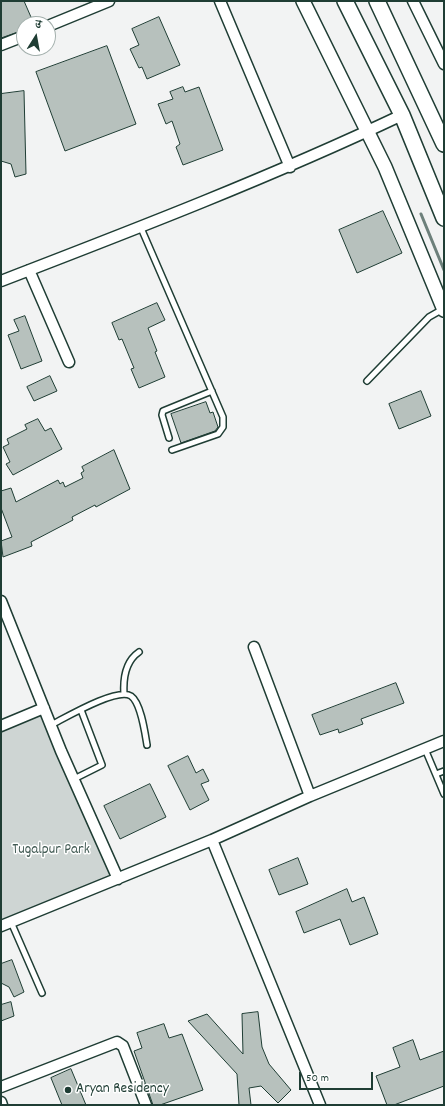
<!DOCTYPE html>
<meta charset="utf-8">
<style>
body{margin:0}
#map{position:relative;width:445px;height:1106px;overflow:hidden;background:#f2f3f3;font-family:Dekko,"Playpen Sans Deva",sans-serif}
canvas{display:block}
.frame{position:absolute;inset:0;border:2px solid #1f3d34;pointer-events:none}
.north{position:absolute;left:16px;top:16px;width:40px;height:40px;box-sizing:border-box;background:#fff;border:1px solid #a5b1ae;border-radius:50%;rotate:11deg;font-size:11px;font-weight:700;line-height:16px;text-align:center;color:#1f3d34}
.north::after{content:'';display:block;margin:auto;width:14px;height:18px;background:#1f3d34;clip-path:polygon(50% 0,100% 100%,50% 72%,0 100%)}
.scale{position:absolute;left:299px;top:1072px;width:74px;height:18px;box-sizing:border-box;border:2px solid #1f3d34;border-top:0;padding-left:5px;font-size:12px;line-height:14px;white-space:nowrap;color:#1f3d34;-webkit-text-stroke:3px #fff;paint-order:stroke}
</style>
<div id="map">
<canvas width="445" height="1106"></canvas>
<div class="frame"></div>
<div class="north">उ</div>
<div class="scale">50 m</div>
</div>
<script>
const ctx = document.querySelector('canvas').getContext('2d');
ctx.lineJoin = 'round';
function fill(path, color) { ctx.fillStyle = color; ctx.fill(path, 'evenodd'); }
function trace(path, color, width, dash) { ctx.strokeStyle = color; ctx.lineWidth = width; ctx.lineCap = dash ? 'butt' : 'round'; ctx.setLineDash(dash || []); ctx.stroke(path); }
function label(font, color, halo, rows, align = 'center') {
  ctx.font = font + ' Dekko,sans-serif'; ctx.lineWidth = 3; ctx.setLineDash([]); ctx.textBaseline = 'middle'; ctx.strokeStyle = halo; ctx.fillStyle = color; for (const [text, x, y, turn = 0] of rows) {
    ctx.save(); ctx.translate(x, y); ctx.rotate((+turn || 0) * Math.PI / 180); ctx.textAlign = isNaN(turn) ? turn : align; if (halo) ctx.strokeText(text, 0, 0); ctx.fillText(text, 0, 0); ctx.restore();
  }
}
const green = new Path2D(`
 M 44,708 L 118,879 L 1,926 L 1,726 Z`);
const stream = new Path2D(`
 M 421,214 L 444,270`);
const building = new Path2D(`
 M 1,1 L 24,1 L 34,24 L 24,24 L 24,30 L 1,38 Z
 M 159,17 L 180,65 L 147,79 L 142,67 L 139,68 L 130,49 L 139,45 L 132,29 Z
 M 107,46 L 136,124 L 65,151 L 36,72 Z
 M 183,87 L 185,92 L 199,87 L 223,150 L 183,165 L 176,147 L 180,144 L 172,121 L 166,124 L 158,104 L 173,99 L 170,92 Z
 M 24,91 L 26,174 L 15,177 L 11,164 L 1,161 L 1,94 Z
 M 383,211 L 402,253 L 357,273 L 339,230 Z
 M 157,303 L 165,320 L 148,328 L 157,351 L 155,352 L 165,377 L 139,388 L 131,369 L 134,368 L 122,339 L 119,340 L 112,323 Z
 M 25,316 L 42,361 L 21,369 L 8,335 L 19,331 L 14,320 Z
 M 50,376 L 57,391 L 34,401 L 27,387 Z
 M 421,391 L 431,416 L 399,429 L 389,404 Z
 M 206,402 L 210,413 L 213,412 L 218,427 L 215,431 L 181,443 L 171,414 Z
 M 38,419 L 45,431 L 51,428 L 62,449 L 13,475 L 6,464 L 10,462 L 3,447 L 9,444 L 7,439 L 27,429 L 25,425 Z
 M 114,450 L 130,489 L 96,507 L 95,505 L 72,517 L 73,520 L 31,542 L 32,546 L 3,557 L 1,541 L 12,537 L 1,508 L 1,491 L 11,488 L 16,502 L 58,480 L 60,484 L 63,482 L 65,487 L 83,478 L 81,473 L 84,471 L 82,467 Z
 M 396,683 L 404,703 L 361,719 L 363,724 L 339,733 L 338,729 L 320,735 L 312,715 Z
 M 188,756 L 196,773 L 203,769 L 209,781 L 201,784 L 209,800 L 190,810 L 168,766 Z
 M 150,784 L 166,817 L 120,839 L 104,806 Z
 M 298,858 L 308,884 L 279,895 L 269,870 Z
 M 347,889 L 352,902 L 364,897 L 378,934 L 350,945 L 340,919 L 304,933 L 296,912 Z
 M 12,960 L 24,992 L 14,997 L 9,987 L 1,983 L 1,964 Z
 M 11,1002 L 14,1016 L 1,1021 L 1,1005 Z
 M 258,1012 L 262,1047 L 269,1064 L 291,1090 L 278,1103 L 261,1086 L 249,1088 L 251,1105 L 239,1105 L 237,1074 L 188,1021 L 207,1014 L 243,1054 L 242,1014 Z
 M 164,1024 L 169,1038 L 182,1034 L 203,1090 L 160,1105 L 153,1105 L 134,1051 L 142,1048 L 137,1033 Z
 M 413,1040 L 420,1060 L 444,1051 L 444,1086 L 394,1105 L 387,1105 L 376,1076 L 400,1067 L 393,1048 Z
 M 71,1069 L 86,1105 L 62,1105 L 51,1078 Z`);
const service = new Path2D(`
 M 141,228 L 223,417 L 223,427 L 218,434 L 172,450
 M 367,381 L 429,317 L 443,309
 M 169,438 L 162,415 L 163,411 L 212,391
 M 124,694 C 123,678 126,661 139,652
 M 51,725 C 65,718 117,687 131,696 C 141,703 145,733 147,745
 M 425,749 L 444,794
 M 436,774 L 444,771
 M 74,779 L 102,765 L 81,710
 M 11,922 L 42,993`);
const minor = new Path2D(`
 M 220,1 L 290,167
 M 413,1 L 444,64
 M 48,26 L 109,1
 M 1,45 L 24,36
 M 29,270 L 69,362
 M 1,281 C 136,229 271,177 402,115
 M 1,601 L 61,751 L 118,879
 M 254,647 L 310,796
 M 1,726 L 44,708
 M 212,840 L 320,1105
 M 1,926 L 212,840 L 310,796 L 444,741
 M 1,1087 L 117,1042 L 123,1046 L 146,1105
 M 1,1102 L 2,1105`);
const tertiary = new Path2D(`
 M 303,1 L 385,167 L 444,310`);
const secondary = new Path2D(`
 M 345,1 L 402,115 L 444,218
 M 377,1 L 444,144`);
const markers = [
 [68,1090,4,"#1f3d34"]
];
const parkNames = [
 ["Tugalpur Park",51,851]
];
const poiNames = [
 ["Aryan Residency",76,1090]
];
fill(green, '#ced5d3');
trace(stream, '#6d807b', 3);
fill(building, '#b7c1bd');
trace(building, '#1f3d34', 1);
trace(service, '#1f3d34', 8);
trace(minor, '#1f3d34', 13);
trace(tertiary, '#1f3d34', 16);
trace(secondary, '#1f3d34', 18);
trace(service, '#fff', 5);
trace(minor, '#fff', 10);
trace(tertiary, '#fff', 13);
trace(secondary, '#fff', 15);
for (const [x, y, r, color] of markers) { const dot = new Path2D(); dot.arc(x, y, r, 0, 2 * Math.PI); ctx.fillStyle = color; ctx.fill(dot); trace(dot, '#fff', 1.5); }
label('15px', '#425b54', '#fff', parkNames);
label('15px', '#1f3d34', '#fff', poiNames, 'left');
</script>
